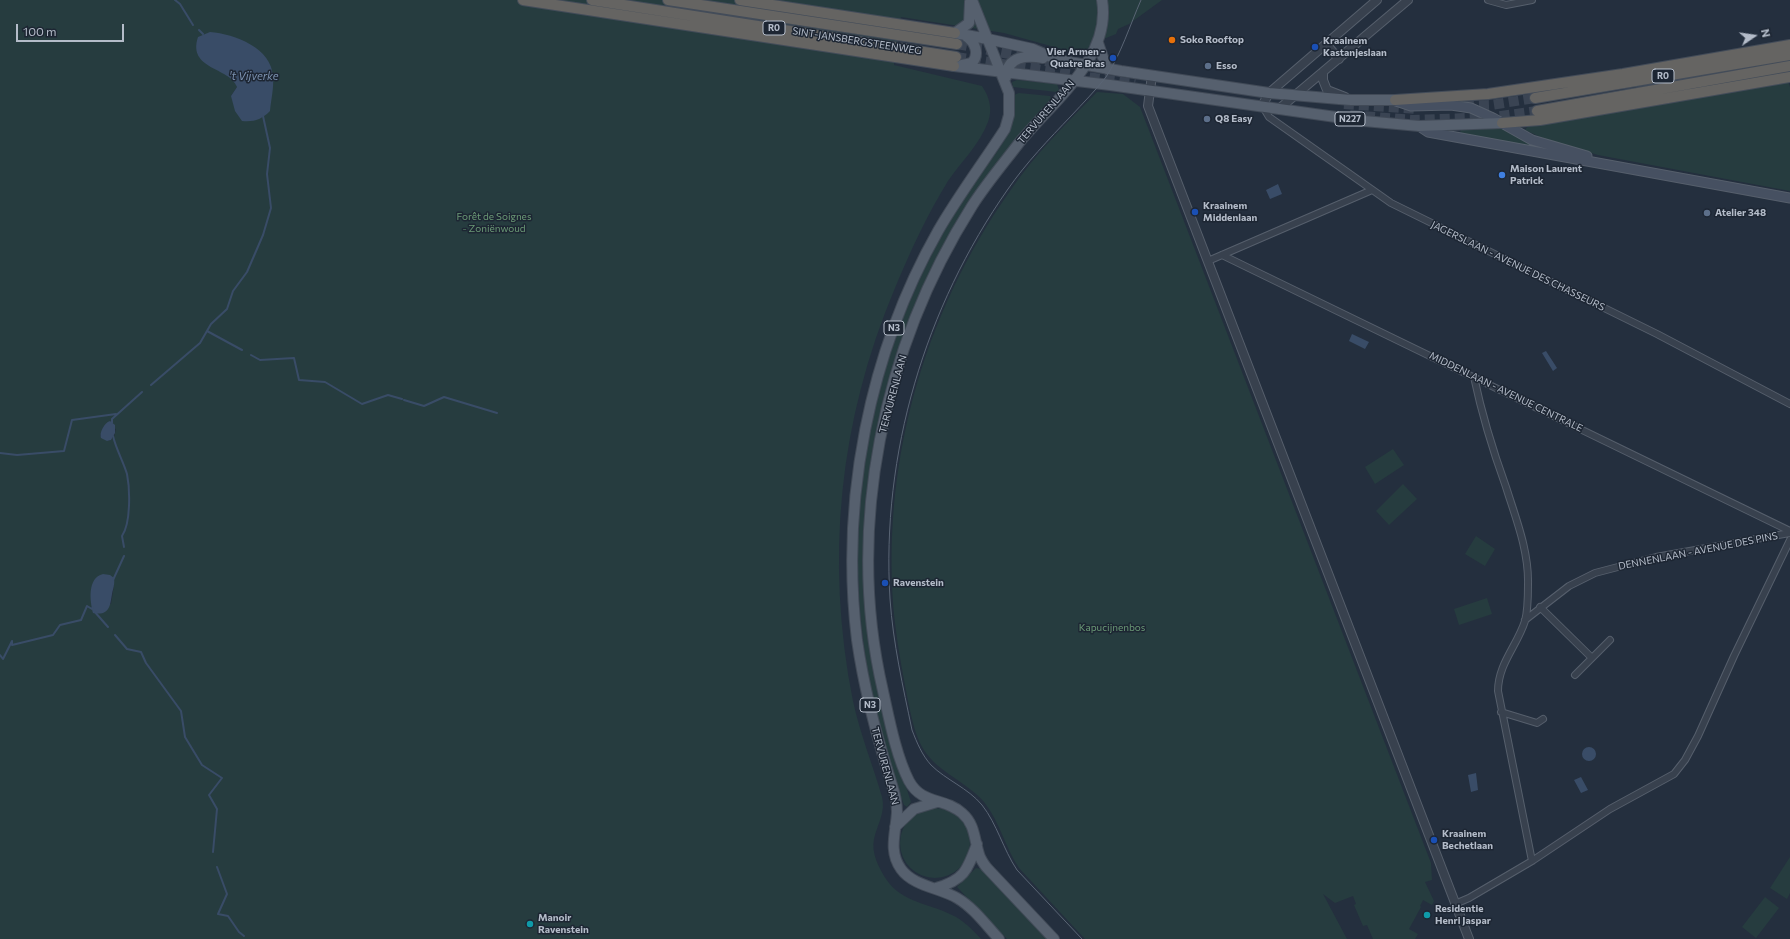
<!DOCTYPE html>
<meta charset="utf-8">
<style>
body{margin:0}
#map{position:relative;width:1790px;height:939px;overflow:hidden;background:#242f3e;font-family:Commissioner,sans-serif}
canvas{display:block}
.north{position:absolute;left:1734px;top:16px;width:40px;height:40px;-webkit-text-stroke:3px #1d2633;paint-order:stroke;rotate:77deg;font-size:11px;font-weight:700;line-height:16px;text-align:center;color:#b4bcc9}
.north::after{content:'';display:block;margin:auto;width:14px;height:18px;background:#b4bcc9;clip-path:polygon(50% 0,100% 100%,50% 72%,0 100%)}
.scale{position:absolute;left:16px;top:24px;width:108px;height:18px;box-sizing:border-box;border:2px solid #b4bcc9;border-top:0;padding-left:5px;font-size:12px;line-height:14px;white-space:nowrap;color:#b4bcc9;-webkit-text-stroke:3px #1d2633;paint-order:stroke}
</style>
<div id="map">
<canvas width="1790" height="939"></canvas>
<div class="north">N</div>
<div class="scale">100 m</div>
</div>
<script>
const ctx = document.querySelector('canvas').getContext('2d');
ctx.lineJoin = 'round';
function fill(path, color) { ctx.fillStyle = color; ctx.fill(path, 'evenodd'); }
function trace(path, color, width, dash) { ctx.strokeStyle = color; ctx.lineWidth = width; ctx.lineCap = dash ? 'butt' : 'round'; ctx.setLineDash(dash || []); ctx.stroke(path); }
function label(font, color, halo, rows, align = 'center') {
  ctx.font = font + ' Commissioner,sans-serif'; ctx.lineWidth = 3; ctx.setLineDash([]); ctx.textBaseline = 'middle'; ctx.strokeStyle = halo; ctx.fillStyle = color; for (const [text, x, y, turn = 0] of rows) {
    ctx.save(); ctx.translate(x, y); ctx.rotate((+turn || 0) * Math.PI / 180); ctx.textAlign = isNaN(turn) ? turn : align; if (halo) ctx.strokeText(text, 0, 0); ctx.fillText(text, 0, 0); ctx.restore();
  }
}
const green = new Path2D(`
 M 0,0 L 1162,0 L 1129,24 L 1118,29 L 1116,34 L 1091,44 L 1083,55 L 1004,33 L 901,17 L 894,65 L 982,86 C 989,96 993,109 988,122 C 980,144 961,162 948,181 C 927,215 910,252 895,288 C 839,421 825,559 853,701 C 860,734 873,765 882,797 C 886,812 877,825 874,839 C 871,853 879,868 886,879 C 902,903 929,903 952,915 C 963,920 973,930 981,939 L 0,939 ZM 227,73 L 273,78 L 231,96 L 237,87 L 235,80 ZM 104,426 L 116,429 L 114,437 L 109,441 L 100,436 ZM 114,585 L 111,604 L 91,604 L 91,589 Z
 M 1017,80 L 1057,84 L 1059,90 L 1056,92 L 1013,87 L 1012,82 Z
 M 1788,81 L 1790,87 L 1790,191 L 1598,155 L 1547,140 L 1525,130 L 1528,126 Z
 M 1097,92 L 1123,94 L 1140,107 L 1431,863 L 1432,880 L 1425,882 L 1434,901 L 1432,905 L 1423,900 L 1420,906 L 1421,907 L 1409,929 L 1418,934 L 1415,939 L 1373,939 L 1367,925 L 1363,926 L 1354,905 L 1356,904 L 1353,896 L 1335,903 L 1323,894 L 1347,939 L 1085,939 L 1019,868 C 1005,847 1000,822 984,802 C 964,779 934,772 920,743 C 914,730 911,715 908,701 C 903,675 898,649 895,623 C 879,471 922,315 1010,191 C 1034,155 1067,123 1097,92 Z
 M 1019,93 L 1050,96 L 1051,99 L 1022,131 L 997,164 L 907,328 L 882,408 L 878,429 L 865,571 L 901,771 L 911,802 L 907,807 L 904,805 C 834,615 842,419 940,239 C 951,218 964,198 978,178 C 996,152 1019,130 1014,95 Z
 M 1502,128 L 1539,148 L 1462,134 L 1460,132 L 1462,129 Z
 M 1393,449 L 1404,465 L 1375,484 L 1365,467 Z
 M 1403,484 L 1417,499 L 1389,525 L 1376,511 Z
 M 1476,536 L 1495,549 L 1485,566 L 1465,554 Z
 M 1487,598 L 1492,614 L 1459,625 L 1454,609 Z
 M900 843a35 35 0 1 1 70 0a35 35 0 1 1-70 0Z
 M 1790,857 L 1790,893 L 1787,899 L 1770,888 Z
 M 976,868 L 981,869 L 1049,939 L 1007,939 L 957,887 Z
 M 1765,897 L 1779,908 L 1756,938 L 1742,927 Z`);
const water = new Path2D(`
 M 210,32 C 235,34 272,48 273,77 C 274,88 271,100 270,111 C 261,120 254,122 242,121 L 235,111 L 231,96 L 237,87 C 230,67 187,70 198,37 Z
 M 1278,184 L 1282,194 L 1270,199 L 1266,190 Z
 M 1352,334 L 1369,342 L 1365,349 L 1349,341 Z
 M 1546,351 L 1557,368 L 1553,371 L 1542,353 Z
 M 110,421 L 115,425 L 115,433 L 111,440 L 107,441 L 101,438 C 99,433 104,423 110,421 Z
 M 103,574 L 110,575 L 114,578 C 115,584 113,589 112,594 C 110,607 109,616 93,613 C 90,601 87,578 103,574 Z
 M1582 754a7 7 0 1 1 14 0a7 7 0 1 1-14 0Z
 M 1476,773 L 1478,790 L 1471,792 L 1468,775 Z
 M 1581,777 L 1588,790 L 1581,793 L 1574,780 Z`);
const stream = new Path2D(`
 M 175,0 L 180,4 L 193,25
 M 199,30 L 203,34
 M 207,331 L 242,350
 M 251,355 L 260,360 L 294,358 L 299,380 L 325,382 L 362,404 L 388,395 L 402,399
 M 151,385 L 200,343 L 211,324 L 227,309 L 233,291 L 247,272 L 263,235 L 271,208 L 267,174 L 270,148 L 263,116
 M 404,400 L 424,406 L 444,397 L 497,413
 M 112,423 L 112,419 L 142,392
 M 113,436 C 116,449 123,461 127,474 C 130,489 131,523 122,536 L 124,547
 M 0,453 L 17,455 L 64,451 L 72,420 L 116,414
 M 113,580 L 124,556
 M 94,611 L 108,627
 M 115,635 L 127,649 L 141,652 L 146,663 L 181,711 L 185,737 L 202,765 L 222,778 L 209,795 L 217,809 L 213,852
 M 0,655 L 3,659 L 12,641 L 12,645 L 53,635 L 60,625 L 81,620 L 87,606 L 92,609 L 93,607
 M 217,867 L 227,894 L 218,914 L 228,916 L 239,932 L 244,936`);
const trunkTunnel = new Path2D(`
 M 957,44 L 1061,64
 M 956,57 L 1135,84
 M 1344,104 L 1418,109
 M 1464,106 L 1491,105 L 1535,98
 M 1350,115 L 1413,120 L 1494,117 L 1537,111`);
const minor = new Path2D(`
 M 1488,0 L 1506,5 L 1532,0
 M 1263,107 L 1269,117 L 1391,203 L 1657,334 L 1790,404
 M 1222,255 L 1790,531
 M 1208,261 L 1372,190
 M 1474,377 C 1482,415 1493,451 1506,487 C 1516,519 1529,551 1528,585 C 1528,596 1528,610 1525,621 C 1517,646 1498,664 1498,691 L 1532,861
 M 1540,607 L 1592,658
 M 1525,620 L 1569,586 L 1595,573 L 1656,557 L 1790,533
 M 1575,675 L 1610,640
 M 1501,712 L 1537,723 L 1543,719
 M 1455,904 L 1469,898 L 1532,861 L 1610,809 L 1674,774 L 1685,760 L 1698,736 L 1734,656 L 1790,540`);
const tertiary = new Path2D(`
 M 1326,44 L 1339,59
 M 1323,72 L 1323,80 L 1327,90 L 1345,97
 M 1152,75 L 1148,106 L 1469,939
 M 1262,106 L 1269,93 L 1377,0
 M 1280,108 L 1408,0`);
const secondary = new Path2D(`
 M 1396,101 L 1411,106 L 1451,105 L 1471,108 L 1493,118 L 1532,140 L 1587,156
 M 1419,126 L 1428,132 L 1790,198`);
const primary = new Path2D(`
 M 972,0 L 1009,93 L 1009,115 L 1005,129 C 983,163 958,196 938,231 C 869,353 840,501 857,640 C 864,689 877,738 892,785 C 895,794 897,803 897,812 C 896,832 888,851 901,869 C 913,886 940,888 957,898 C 974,908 986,925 999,939
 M 955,33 L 988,39 L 1033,49 L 1058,60 L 1121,71 L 1269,93 L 1351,100 L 1395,100
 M 955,33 L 969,23 L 970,2
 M 1098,43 L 1107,69
 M 962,65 L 972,63 C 980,54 975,42 966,36
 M 954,66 L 1110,85 L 1364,121 L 1419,126 L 1502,123
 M 1006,77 C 1007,56 1027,55 1043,58
 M 895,827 L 914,809 L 937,802
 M 936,888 C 964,880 967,871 977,844
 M 1054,939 L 988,869 C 985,866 982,861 980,857 C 974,841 976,825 962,813 C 944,797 922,805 909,781 C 896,756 889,718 883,691 C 845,528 883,347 972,206 C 986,184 1003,164 1019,143 C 1051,103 1112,58 1102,0`);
const trunk = new Path2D(`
 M 523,0 L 954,66
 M 592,0 L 956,57
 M 668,0 L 957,44
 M 740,0 L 955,33
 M 1535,98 L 1790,55
 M 1395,100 L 1488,94 L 1623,74 L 1790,45
 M 1537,111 L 1790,66
 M 1502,123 L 1540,120 L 1790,77`);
const tram = new Path2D(`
 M 1082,939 L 1017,870 C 1003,849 997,824 982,805 C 968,788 946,780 931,765 C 922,755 917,743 912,730 C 903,687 893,643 890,599 C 881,454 925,307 1008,189 C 1026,163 1049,139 1071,116 C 1083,103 1095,91 1106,77 C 1121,54 1130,25 1141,0`);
const markers = [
 [1172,40,4,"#e8710a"],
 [1315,47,4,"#1a4fb4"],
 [1113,58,4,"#1a4fb4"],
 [1208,66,4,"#5c6f8a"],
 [1207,119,4,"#5c6f8a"],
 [1502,175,4,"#3f7fe0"],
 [1195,212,4,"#1a4fb4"],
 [1707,213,4,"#5c6f8a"],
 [885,583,4,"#1a4fb4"],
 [1434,840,4,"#1a4fb4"],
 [1427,915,4,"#0f9aa8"],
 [530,924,4,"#0f9aa8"]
];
const shields = [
 [774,28,22],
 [1663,76,22],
 [1350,119,30],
 [894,328,20],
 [870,705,20]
];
const shieldNames = [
 ["R0",774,28],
 ["R0",1663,76],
 ["N227",1350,119],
 ["N3",894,328],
 ["N3",870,705]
];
const poiNames = [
 ["Soko Rooftop",1180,40],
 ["Kraainem",1323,41],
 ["Kastanjeslaan",1323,53],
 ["Vier Armen -",1105,52,"right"],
 ["Quatre Bras",1105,64,"right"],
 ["Esso",1216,66],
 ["Q8 Easy",1215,119],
 ["Maison Laurent",1510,169],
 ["Patrick",1510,181],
 ["Kraainem",1203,206],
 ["Middenlaan",1203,218],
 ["Atelier 348",1715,213],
 ["Ravenstein",893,583],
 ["Kraainem",1442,834],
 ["Bechetlaan",1442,846],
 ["Residentie",1435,909],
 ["Henri Jaspar",1435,921],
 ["Manoir",538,918],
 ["Ravenstein",538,930]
];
const streetNames = [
 ["SINT-JANSBERGSTEENWEG",857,41,9],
 ["TERVURENLAAN",1046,112,-49],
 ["JAGERSLAAN - AVENUE DES CHASSEURS",1518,266,26],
 ["MIDDENLAAN - AVENUE CENTRALE",1506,392,26],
 ["TERVURENLAAN",893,394,-75],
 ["DENNENLAAN - AVENUE DES PINS",1698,551,-11],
 ["TERVURENLAAN",885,766,75]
];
const parkNames = [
 ["Forêt de Soignes",494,217],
 ["- Zoniënwoud",494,229],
 ["Kapucijnenbos",1112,628]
];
const waterNames = [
 ["'t Vijverke",254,76]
];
fill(green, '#263c3f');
fill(water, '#394c67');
trace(stream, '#394c67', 2);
trace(trunkTunnel, '#3a4453', 10, [10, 5]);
trace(minor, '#565f6c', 8);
trace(tertiary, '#565f6c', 10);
trace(secondary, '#565f6c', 11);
trace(primary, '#414a57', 12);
trace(trunk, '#434c59', 12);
trace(minor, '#38414e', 6);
trace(tertiary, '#38414e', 8);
trace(secondary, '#465061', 9);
trace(primary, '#56606e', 10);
trace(trunk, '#656462', 10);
trace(tram, '#5a6575', 1);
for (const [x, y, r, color] of markers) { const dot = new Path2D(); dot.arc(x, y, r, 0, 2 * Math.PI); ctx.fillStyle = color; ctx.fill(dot); trace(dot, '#1d2633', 1.5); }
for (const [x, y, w] of shields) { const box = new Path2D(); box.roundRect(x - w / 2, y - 7, w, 14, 3); ctx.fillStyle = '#1d2633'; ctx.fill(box); trace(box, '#b4bcc9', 1); }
label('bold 9px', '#b4bcc9', null, shieldNames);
label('bold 10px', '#b4bcc9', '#1d2633', poiNames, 'left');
label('10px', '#b4bcc9', '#1d2633', streetNames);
label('10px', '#6b9a76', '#1d2633', parkNames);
label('italic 11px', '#7c92b1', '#1d2633', waterNames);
</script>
